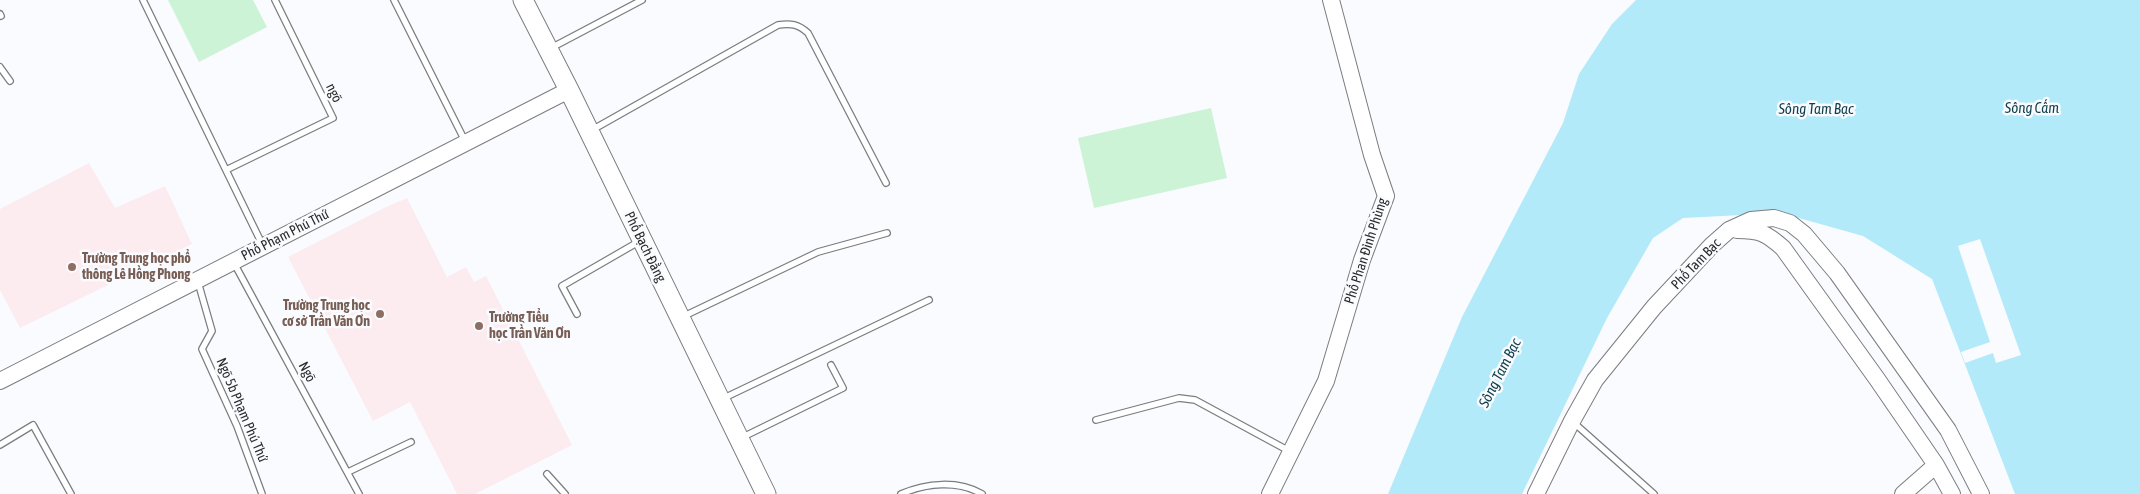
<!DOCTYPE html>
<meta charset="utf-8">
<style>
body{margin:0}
canvas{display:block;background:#f9fbfe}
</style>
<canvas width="2140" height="494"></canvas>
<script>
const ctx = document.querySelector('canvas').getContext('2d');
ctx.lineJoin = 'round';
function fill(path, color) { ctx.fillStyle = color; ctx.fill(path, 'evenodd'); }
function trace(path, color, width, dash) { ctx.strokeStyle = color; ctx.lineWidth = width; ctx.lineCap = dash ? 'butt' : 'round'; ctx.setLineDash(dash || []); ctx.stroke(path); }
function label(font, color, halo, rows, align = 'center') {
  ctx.font = font + ' "Asap Condensed",sans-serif'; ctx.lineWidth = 5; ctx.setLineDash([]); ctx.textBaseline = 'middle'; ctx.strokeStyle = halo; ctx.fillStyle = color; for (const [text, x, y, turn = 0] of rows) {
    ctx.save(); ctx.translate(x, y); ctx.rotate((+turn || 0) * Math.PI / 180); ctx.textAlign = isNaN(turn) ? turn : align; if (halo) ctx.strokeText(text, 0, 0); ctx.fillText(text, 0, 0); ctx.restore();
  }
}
const education = new Path2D(`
 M 89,163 L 115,208 L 165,186 L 192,244 L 20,328 L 0,290 L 0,209 Z
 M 407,198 L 447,277 L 466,267 L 474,282 L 486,276 L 572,445 L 475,494 L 457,494 L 410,402 L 373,421 L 288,257 L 386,207 Z`);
const green = new Path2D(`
 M 168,0 L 253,0 L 267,27 L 199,62 Z
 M 1211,108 L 1227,178 L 1094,208 L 1078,138 Z`);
const water = new Path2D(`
 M 1636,0 L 2140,0 L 2140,494 L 2015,494 L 1932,279 L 1863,236 L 1781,213 L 1683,218 L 1653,238 L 1607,318 L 1522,494 L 1388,494 L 1462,317 L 1563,123 L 1579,74 L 1612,24 Z`);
const pier = new Path2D(`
 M 1980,239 L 2021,355 L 1996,363 L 1993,353 L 1965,363 L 1961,352 L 1990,342 L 1958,246 Z`);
const lane = new Path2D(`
 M 143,0 L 263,246
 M 394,0 L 465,141
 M 0,14 L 1,16
 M 551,48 L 642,0
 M 0,67 L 10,81
 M 592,130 L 778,25 C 791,23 798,24 808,33 L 886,183
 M 226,170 L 333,118 L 275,0
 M 234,263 L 359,494
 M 198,282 L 212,331 L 202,349 L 237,426 L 262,494
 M 577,314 L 562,286 L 640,241
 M 682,317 L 818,252 L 887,233
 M 722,399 L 929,300
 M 1096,420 L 1179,398 L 1195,400 L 1291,452
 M 1573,422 L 1654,494
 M 743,437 L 843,388 L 831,365
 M 0,445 L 33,425 L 71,494
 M 348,472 L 411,442
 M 547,474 L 565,494
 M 901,494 C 926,483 958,480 982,494`);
const secondary = new Path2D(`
 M 1737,230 C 1760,230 1766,233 1783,248 L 1877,379 L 1936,465 L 1952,494
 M 0,381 L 569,90
 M 1270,494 L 1326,381 L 1362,260 L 1386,196 L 1372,155 L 1331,0
 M 1536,494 L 1572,421 L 1595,380 L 1654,307 L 1712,245 L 1729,230 L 1751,220 L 1774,218 L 1790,223 L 1804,234 L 1837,273 L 1948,430 L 1981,494
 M 1903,494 L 1936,465`);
const primary = new Path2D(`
 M 523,0 L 569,90 L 766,494`);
const markers = [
 [72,267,5,"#8d6e63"],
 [380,314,5,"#8d6e63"],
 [479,326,5,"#8d6e63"]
];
const streetNames = [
 ["ngõ",334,93,64],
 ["Phố Phạm Phú Thứ",285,235,-27],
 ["Phố Bạch Đằng",645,247,64],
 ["Phố Phan Đình Phùng",1366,251,-72],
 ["Phố Tam Bạc",1696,264,-46],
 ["Ngõ",307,372,62],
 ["Ngõ 5b Phạm Phú Thứ",242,410,67]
];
const educationNames = [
 ["Trường Trung học phổ",82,259],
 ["thông Lê Hồng Phong",82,275],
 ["Trường Trung học",370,306,"right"],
 ["cơ sở Trần Văn Ơn",370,322,"right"],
 ["Trường Tiểu",489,318],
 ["học Trần Văn Ơn",489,334]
];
const waterNames = [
 ["Sông Cấm",2032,108],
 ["Sông Tam Bạc",1816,109],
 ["Sông Tam Bạc",1500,373,-63]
];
fill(education, '#fcecf0');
fill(green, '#cdf3d6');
fill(water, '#b3eafa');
fill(pier, '#f9fbfe');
trace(lane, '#7c7d80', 8);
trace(secondary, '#7c7d80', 18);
trace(primary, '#7c7d80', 21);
trace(lane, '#fff', 5.5);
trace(secondary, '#fff', 16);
trace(primary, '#fff', 19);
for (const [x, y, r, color] of markers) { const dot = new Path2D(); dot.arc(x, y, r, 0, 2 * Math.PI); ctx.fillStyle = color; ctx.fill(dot); trace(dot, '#f9fbfe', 2); }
label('14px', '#2b2b2c', '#f9fbfe', streetNames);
label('bold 14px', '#785e54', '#f9fbfe', educationNames, 'left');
label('italic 15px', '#0f3f4c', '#f9fbfe', waterNames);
</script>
